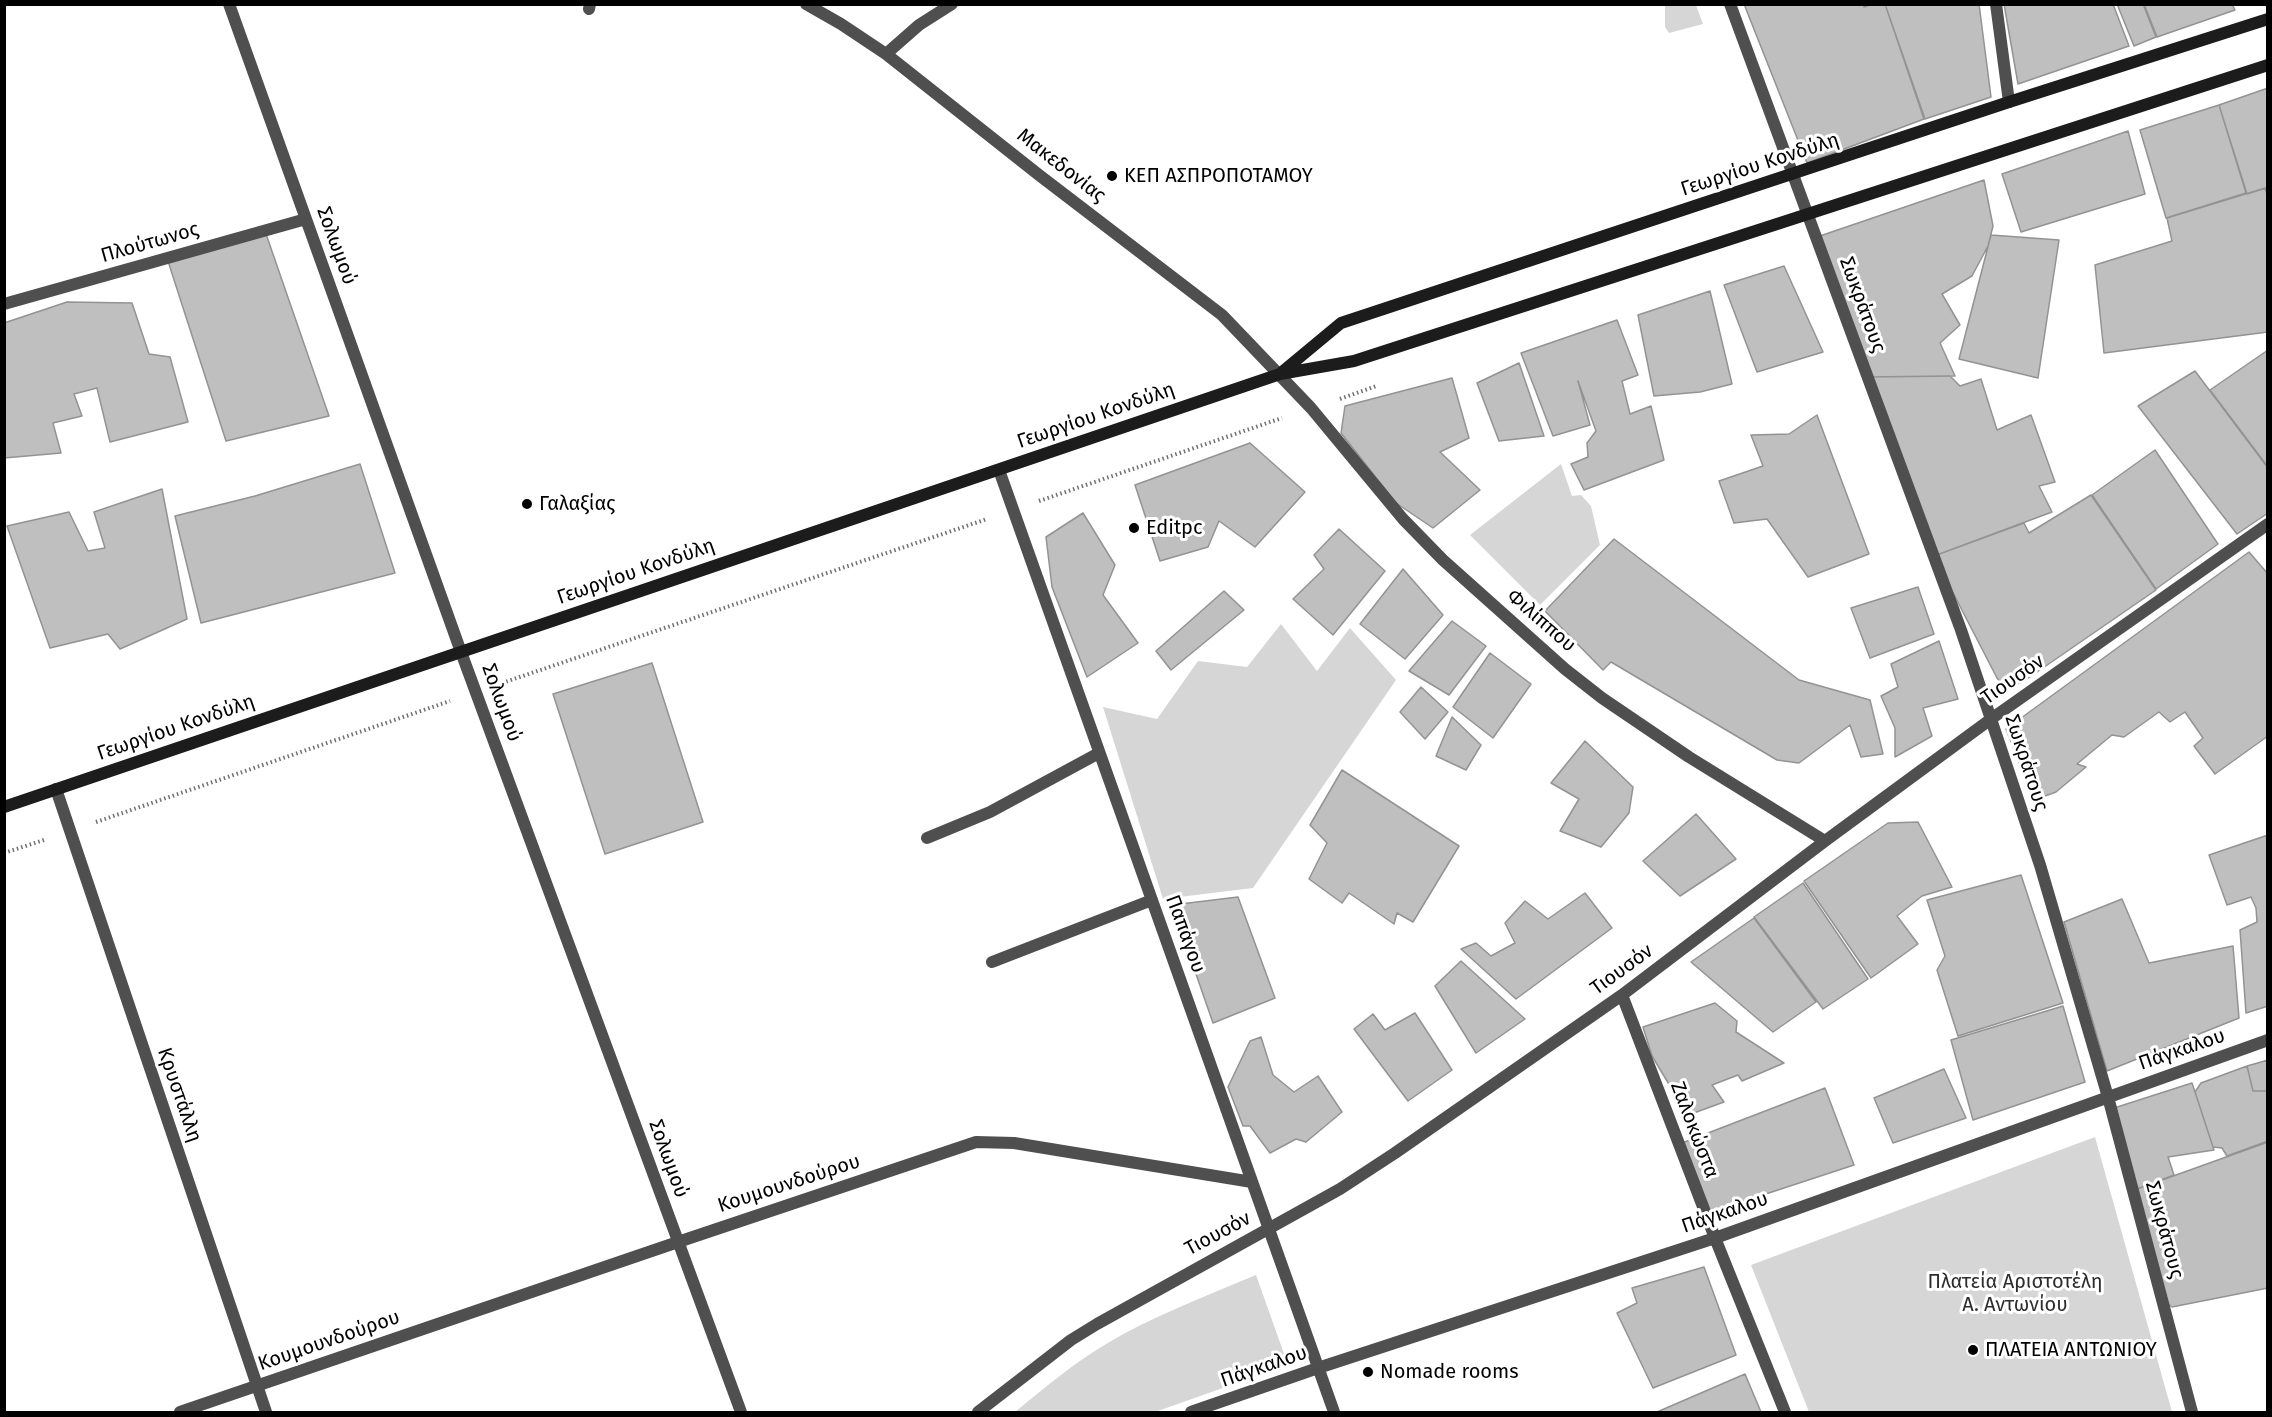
<!DOCTYPE html>
<meta charset="utf-8">
<style>
body{margin:0}
#map{position:relative;width:2272px;height:1417px;overflow:hidden;background:#fff;font-family:"Fira Sans",sans-serif}
canvas{display:block}
.frame{position:absolute;inset:0;border:6px solid #000;pointer-events:none}
</style>
<div id="map">
<canvas width="2272" height="1417"></canvas>
<div class="frame"></div>
</div>
<script>
const ctx = document.querySelector('canvas').getContext('2d');
ctx.lineJoin = 'round';
function fill(path, color) { ctx.fillStyle = color; ctx.fill(path, 'evenodd'); }
function trace(path, color, width, dash) { ctx.strokeStyle = color; ctx.lineWidth = width; ctx.lineCap = dash ? 'butt' : 'round'; ctx.setLineDash(dash || []); ctx.stroke(path); }
function label(font, color, halo, rows, align = 'center') {
  ctx.font = font + ' "Fira Sans",sans-serif'; ctx.lineWidth = 6; ctx.setLineDash([]); ctx.textBaseline = 'middle'; ctx.strokeStyle = halo; ctx.fillStyle = color; for (const [text, x, y, turn = 0] of rows) {
    ctx.save(); ctx.translate(x, y); ctx.rotate((+turn || 0) * Math.PI / 180); ctx.textAlign = isNaN(turn) ? turn : align; if (halo) ctx.strokeText(text, 0, 0); ctx.fillText(text, 0, 0); ctx.restore();
  }
}
const green = new Path2D(`
 M 1665,5 L 1696,5 L 1703,24 L 1669,33 L 1665,27 Z
 M 1561,464 L 1572,496 L 1581,495 L 1591,506 L 1600,545 L 1540,605 L 1470,535 Z
 M 1281,624 L 1317,671 L 1350,628 L 1396,680 L 1253,888 L 1163,899 L 1103,707 L 1157,719 L 1198,661 L 1247,667 Z
 M 2095,1137 L 2172,1412 L 1809,1412 L 1751,1265 Z
 M 1256,1275 L 1288,1365 L 1155,1412 L 1015,1412 C 1044,1388 1074,1363 1106,1344 C 1153,1316 1206,1296 1256,1275 Z`);
const building = new Path2D(`
 M 1744,4 L 1863,4 L 1864,7 L 1873,4 L 1885,4 L 1924,119 L 1807,163 Z
 M 1885,4 L 1979,4 L 1991,97 L 1925,119 Z
 M 2004,4 L 2113,4 L 2129,46 L 2018,84 Z
 M 2117,4 L 2143,4 L 2156,37 L 2134,46 Z
 M 2144,4 L 2232,4 L 2235,10 L 2157,37 Z
 M 2268,88 L 2268,195 L 2266,188 L 2247,194 L 2219,105 Z
 M 2219,105 L 2246,193 L 2166,218 L 2140,130 Z
 M 2128,131 L 2145,194 L 2021,232 L 2002,174 Z
 M 1984,180 L 1993,226 L 1988,246 L 1972,276 L 1942,294 L 1960,325 L 1940,343 L 1955,376 L 1868,377 L 1817,237 Z
 M 2265,188 L 2268,197 L 2268,332 L 2104,353 L 2095,265 L 2172,241 L 2167,218 Z
 M 265,231 L 329,416 L 226,441 L 167,258 Z
 M 1991,235 L 2059,240 L 2038,378 L 1959,359 Z
 M 1784,266 L 1823,352 L 1757,372 L 1724,285 Z
 M 1710,291 L 1732,384 L 1700,392 L 1654,396 L 1638,315 Z
 M 67,302 L 132,303 L 149,354 L 170,357 L 188,422 L 110,442 L 97,388 L 74,394 L 82,416 L 53,423 L 61,453 L 4,458 L 4,323 Z
 M 1617,320 L 1638,375 L 1622,381 L 1630,414 L 1651,406 L 1664,460 L 1584,490 L 1571,464 L 1588,457 L 1587,443 L 1596,431 L 1578,381 L 1590,425 L 1553,436 L 1521,353 Z
 M 2268,350 L 2268,467 L 2210,390 Z
 M 1519,363 L 1544,436 L 1499,441 L 1477,383 Z
 M 2195,371 L 2268,468 L 2268,513 L 2237,534 L 2138,406 Z
 M 1950,376 L 1960,386 L 1981,379 L 1997,430 L 2031,415 L 2055,482 L 2039,486 L 2052,512 L 1934,556 L 1868,377 Z
 M 1452,378 L 1469,438 L 1440,452 L 1480,490 L 1433,528 L 1396,503 L 1341,433 L 1345,406 Z
 M 1817,415 L 1869,554 L 1808,577 L 1767,519 L 1734,523 L 1719,481 L 1763,466 L 1751,435 L 1789,434 Z
 M 1250,443 L 1305,492 L 1255,547 L 1219,521 L 1208,547 L 1160,561 L 1135,485 Z
 M 2155,450 L 2218,544 L 2156,589 L 2092,495 Z
 M 360,464 L 395,573 L 201,623 L 175,516 L 255,496 Z
 M 162,489 L 187,619 L 120,649 L 108,634 L 50,648 L 7,526 L 69,512 L 88,551 L 105,548 L 94,512 Z
 M 2091,495 L 2156,590 L 2024,681 L 2013,686 L 2002,684 L 1997,678 L 1934,556 L 2024,523 L 2029,533 Z
 M 1083,513 L 1115,565 L 1103,595 L 1138,643 L 1087,677 L 1052,587 L 1046,537 Z
 M 1339,529 L 1385,571 L 1333,635 L 1293,599 L 1324,569 L 1314,555 Z
 M 1614,539 L 1799,680 L 1870,700 L 1883,754 L 1861,757 L 1850,725 L 1799,763 L 1777,760 L 1611,662 L 1603,670 L 1545,611 Z
 M 2249,552 L 2268,574 L 2268,736 L 2215,774 L 2194,746 L 2203,738 L 2185,712 L 2170,722 L 2159,712 L 2124,737 L 2112,735 L 2077,764 L 2086,767 L 2056,792 L 2034,800 L 2006,729 Z
 M 1403,569 L 1443,615 L 1405,659 L 1360,624 Z
 M 1918,587 L 1934,634 L 1870,658 L 1851,608 Z
 M 1224,591 L 1244,610 L 1171,670 L 1156,651 Z
 M 1452,621 L 1486,646 L 1449,695 L 1409,671 Z
 M 1939,641 L 1958,699 L 1923,708 L 1932,736 L 1895,757 L 1895,728 L 1881,696 L 1898,687 L 1891,664 Z
 M 1490,653 L 1531,684 L 1493,738 L 1453,707 Z
 M 652,663 L 703,822 L 605,854 L 553,694 Z
 M 1421,687 L 1448,712 L 1425,739 L 1400,712 Z
 M 1452,717 L 1481,745 L 1466,770 L 1436,756 Z
 M 1585,741 L 1633,787 L 1629,813 L 1601,847 L 1560,831 L 1579,799 L 1551,783 Z
 M 1342,770 L 1459,846 L 1413,922 L 1397,913 L 1394,924 L 1349,893 L 1342,903 L 1309,879 L 1327,843 L 1310,825 Z
 M 1696,814 L 1736,859 L 1680,896 L 1643,861 Z
 M 1918,822 L 1952,887 L 1922,896 L 1897,916 L 1918,944 L 1871,978 L 1804,881 L 1888,823 Z
 M 2268,835 L 2268,1006 L 2246,1013 L 2240,930 L 2257,922 L 2256,908 L 2251,897 L 2227,905 L 2209,855 Z
 M 2021,875 L 2063,1003 L 1958,1036 L 1937,970 L 1945,956 L 1927,900 Z
 M 1803,883 L 1868,979 L 1823,1009 L 1754,917 Z
 M 1585,893 L 1612,928 L 1516,999 L 1461,949 L 1476,943 L 1491,956 L 1515,943 L 1505,923 L 1525,901 L 1548,919 Z
 M 1238,897 L 1275,998 L 1213,1023 L 1172,905 Z
 M 2122,899 L 2149,963 L 2233,946 L 2239,1018 L 2107,1071 L 2064,922 Z
 M 1754,918 L 1816,1002 L 1773,1032 L 1691,962 Z
 M 1461,961 L 1525,1019 L 1476,1053 L 1435,986 Z
 M 1715,1003 L 1737,1021 L 1736,1032 L 1784,1063 L 1742,1081 L 1738,1075 L 1712,1085 L 1724,1102 L 1691,1114 L 1675,1084 L 1670,1086 L 1652,1056 L 1643,1027 Z
 M 2063,1006 L 2085,1082 L 1973,1120 L 1951,1040 Z
 M 1415,1013 L 1452,1070 L 1408,1101 L 1354,1029 L 1373,1014 L 1385,1030 Z
 M 1261,1037 L 1273,1075 L 1294,1092 L 1318,1076 L 1342,1112 L 1306,1142 L 1296,1139 L 1270,1153 L 1250,1126 L 1243,1126 L 1228,1087 L 1250,1041 Z
 M 2268,1060 L 2268,1091 L 2253,1091 L 2247,1066 Z
 M 2247,1066 L 2253,1091 L 2268,1091 L 2268,1141 L 2227,1156 L 2222,1148 L 2213,1147 L 2195,1092 L 2201,1083 Z
 M 1944,1069 L 1966,1118 L 1893,1143 L 1874,1098 Z
 M 2192,1083 L 2214,1150 L 2168,1157 L 2174,1175 L 2137,1189 L 2111,1109 Z
 M 1825,1088 L 1854,1165 L 1708,1213 L 1682,1143 Z
 M 2268,1142 L 2268,1288 L 2172,1307 L 2168,1304 L 2137,1189 Z
 M 1704,1267 L 1736,1355 L 1653,1388 L 1617,1313 L 1637,1303 L 1632,1288 Z
 M 1745,1374 L 1761,1412 L 1657,1412 Z`);
const path = new Path2D(`
 M 1340,399 L 1376,386
 M 1039,501 L 1282,418
 M 502,683 L 987,519
 M 96,822 L 450,701
 M 4,853 L 44,840`);
const minor = new Path2D(`
 M 229,4 L 461,652 L 741,1412
 M 806,4 L 841,24 L 886,54 L 1039,175 L 1222,315 L 1311,408 L 1403,519 L 1443,560 L 1565,669 L 1602,698 L 1689,757 L 1825,841
 M 1730,4 L 1961,630 L 2040,865 L 2108,1097 L 2192,1412
 M 1996,4 L 2009,102
 M 589,9 L 590,4
 M 886,54 L 919,25 L 952,4
 M 4,304 L 306,219
 M 999,470 L 1334,1412
 M 56,789 L 266,1412
 M 927,838 L 990,812 L 1099,753
 M 992,962 L 1152,900
 M 1622,995 L 1715,1238 L 1785,1412
 M 180,1412 L 678,1242 L 976,1142 L 1014,1143 L 1252,1182
 M 978,1412 L 1071,1340 L 1097,1324 L 1340,1189 L 1395,1153 L 1622,995 L 1825,841 L 1991,719 L 2268,524
 M 1191,1412 L 1318,1368 L 1715,1238 L 2268,1040`);
const secondary = new Path2D(`
 M 1282,372 L 1341,323 L 2009,102 L 2268,19
 M 4,807 L 1280,374 L 1354,361 L 2268,65`);
const markers = [
 [1112,176,6,"#000"],
 [527,504,6,"#000"],
 [1134,528,6,"#000"],
 [1973,1350,6,"#000"],
 [1368,1372,6,"#000"]
];
const streetNames = [
 ["Γεωργίου Κονδύλη",1760,165,-18],
 ["Μακεδονίας",1061,166,38],
 ["Πλούτωνος",150,243,-16],
 ["Σολωμού",336,246,70],
 ["Σωκράτους",1862,305,70],
 ["Γεωργίου Κονδύλη",1096,416,-19],
 ["Γεωργίου Κονδύλη",636,572,-19],
 ["Φιλίππου",1541,621,41],
 ["Τιουσόν",2013,680,-35],
 ["Σολωμού",501,703,70],
 ["Γεωργίου Κονδύλη",176,728,-19],
 ["Σωκράτους",2026,763,72],
 ["Παπάγου",1185,934,70],
 ["Τιουσόν",1622,970,-36],
 ["Πάγκαλου",2182,1050,-19],
 ["Κρυστάλλη",179,1095,71],
 ["Ζαλοκώστα",1694,1130,69],
 ["Σολωμού",668,1159,70],
 ["Κουμουνδούρου",789,1184,-18],
 ["Πάγκαλου",1725,1213,-19],
 ["Σωκράτους",2164,1230,75],
 ["Τιουσόν",1218,1234,-28],
 ["Κουμουνδούρου",329,1341,-19],
 ["Πάγκαλου",1264,1367,-19]
];
const poiNames = [
 ["ΚΕΠ ΑΣΠΡΟΠΟΤΑΜΟΥ",1124,176],
 ["Γαλαξίας",539,504],
 ["Editpc",1146,528],
 ["ΠΛΑΤΕΙΑ ΑΝΤΩΝΙΟΥ",1985,1350],
 ["Nomade rooms",1380,1372]
];
const parkNames = [
 ["Πλατεία Αριστοτέλη",2015,1282],
 ["Α. Αντωνίου",2015,1305]
];
fill(green, '#d6d6d6');
fill(building, '#bfbfbf');
trace(building, '#939393', 1.5);
trace(path, '#717171', 4, [1.5, 3]);
trace(minor, '#4f4f4f', 12);
trace(secondary, '#1c1c1c', 12);
for (const [x, y, r, color] of markers) { const dot = new Path2D(); dot.arc(x, y, r, 0, 2 * Math.PI); ctx.fillStyle = color; ctx.fill(dot); trace(dot, '#fff', 2); }
label('20px', '#000', '#fff', streetNames);
label('20px', '#000', '#fff', poiNames, 'left');
label('20px', '#2d2d2d', '#fff', parkNames);
</script>
